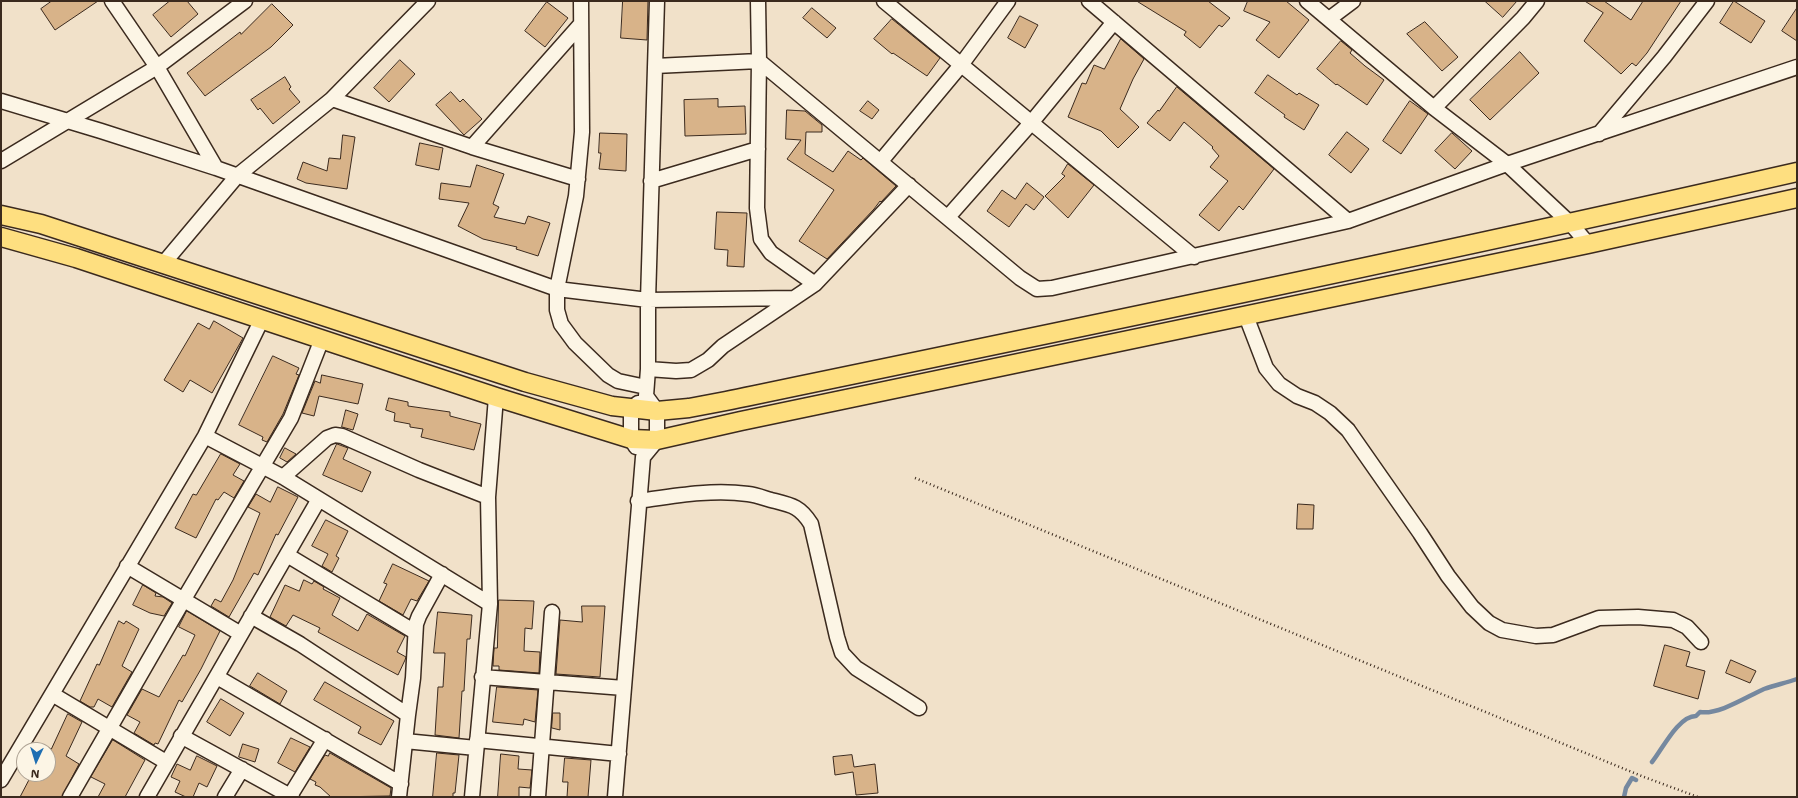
<!DOCTYPE html>
<style>
body{margin:0}
#map{position:relative;width:1798px;height:798px;overflow:hidden;background:#f1e1c9;font-family:"Shantell Sans",sans-serif}
canvas{display:block}
.frame{position:absolute;inset:0;border:2px solid #3b2a1e;pointer-events:none}
.north{position:absolute;left:16px;top:742px;width:40px;height:40px;box-sizing:border-box;background:#fcf5e5;border:1px solid #afa495;border-radius:50%;rotate:184deg;font-size:11px;font-weight:700;line-height:16px;text-align:center;color:#3b2a1e}
.north::after{content:'';display:block;margin:auto;width:14px;height:18px;background:#1f6fb2;clip-path:polygon(50% 0,100% 100%,50% 72%,0 100%)}
</style>
<div id="map">
<canvas width="1798" height="798"></canvas>
<div class="frame"></div>
<div class="north">N</div>
</div>
<script>
const ctx = document.querySelector('canvas').getContext('2d');
ctx.lineJoin = 'round';
function trace(path, color, width, dash) { ctx.strokeStyle = color; ctx.lineWidth = width; ctx.lineCap = dash ? 'butt' : 'round'; ctx.setLineDash(dash || []); ctx.stroke(path); }
function fill(path, color) { ctx.fillStyle = color; ctx.fill(path, 'evenodd'); }
const stream = new Path2D(`
 M 1652,762 C 1662,750 1678,716 1696,716 L 1700,712 C 1719,715 1746,697 1764,689 C 1775,685 1786,683 1797,679
 M 1624,797 L 1626,788 L 1632,778 L 1636,780`);
const building = new Path2D(`
 M 52,1 L 98,1 L 55,30 L 41,9 Z
 M 170,1 L 187,1 L 198,14 L 171,37 L 153,15 Z
 M 623,1 L 648,1 L 647,40 L 621,38 Z
 M 1137,1 L 1208,1 L 1230,18 L 1222,27 L 1219,25 L 1200,48 L 1184,35 L 1186,32 Z
 M 1248,1 L 1286,1 L 1309,20 L 1279,58 L 1256,40 L 1270,22 L 1244,11 Z
 M 1485,1 L 1517,1 L 1503,17 Z
 M 1585,1 L 1604,1 L 1631,20 L 1643,1 L 1681,1 L 1647,53 L 1636,66 L 1632,63 L 1621,74 L 1584,41 L 1603,13 Z
 M 1734,1 L 1765,21 L 1751,43 L 1720,23 Z
 M 547,2 L 568,18 L 545,47 L 525,31 Z
 M 272,4 L 293,25 L 271,47 L 205,96 L 187,73 L 240,32 L 241,34 Z
 M 812,8 L 836,28 L 827,38 L 803,18 Z
 M 1797,8 L 1797,41 L 1782,31 Z
 M 1020,16 L 1038,25 L 1025,48 L 1008,38 Z
 M 892,19 L 940,58 L 927,76 L 893,53 L 892,54 L 874,39 Z
 M 1425,22 L 1458,57 L 1442,71 L 1407,34 Z
 M 1121,39 L 1144,59 L 1133,79 L 1120,109 L 1139,127 L 1118,148 L 1101,131 L 1068,117 L 1082,83 L 1086,84 L 1094,65 L 1104,69 Z
 M 1341,41 L 1352,50 L 1350,53 L 1365,66 L 1384,80 L 1367,105 L 1337,84 L 1336,85 L 1317,69 Z
 M 1520,52 L 1539,73 L 1490,120 L 1470,100 Z
 M 400,60 L 415,74 L 389,102 L 374,88 Z
 M 1268,75 L 1297,95 L 1299,93 L 1319,105 L 1304,130 L 1284,117 L 1285,115 L 1255,93 Z
 M 285,77 L 291,87 L 289,89 L 300,102 L 273,124 L 260,108 L 258,110 L 251,100 Z
 M 1177,87 L 1274,169 L 1243,210 L 1239,206 L 1219,231 L 1199,215 L 1228,181 L 1210,167 L 1219,156 L 1212,148 L 1213,147 L 1184,122 L 1170,141 L 1147,123 L 1158,110 L 1159,111 Z
 M 451,92 L 460,102 L 463,99 L 482,119 L 464,135 L 436,105 Z
 M 718,99 L 718,107 L 745,106 L 746,134 L 685,136 L 684,100 Z
 M 868,101 L 879,110 L 872,119 L 860,111 Z
 M 1410,101 L 1428,114 L 1401,154 L 1383,141 Z
 M 787,110 L 805,111 L 822,125 L 822,132 L 806,132 L 805,154 L 833,172 L 848,151 L 861,160 L 863,158 L 896,186 L 881,202 L 880,201 L 874,209 L 827,259 L 799,241 L 834,190 L 787,159 L 801,140 L 786,139 Z
 M 1347,132 L 1369,149 L 1351,173 L 1329,155 Z
 M 600,133 L 627,134 L 626,171 L 599,169 L 601,153 L 599,153 Z
 M 1452,133 L 1472,151 L 1455,169 L 1435,151 Z
 M 343,135 L 355,137 L 347,189 L 306,183 L 297,179 L 303,162 L 327,171 L 329,158 L 340,159 Z
 M 420,143 L 443,148 L 439,170 L 416,165 Z
 M 1068,164 L 1094,185 L 1068,218 L 1045,196 L 1065,176 L 1062,174 Z
 M 477,165 L 504,174 L 493,204 L 499,207 L 494,217 L 525,224 L 528,216 L 550,223 L 538,256 L 516,249 L 517,247 L 483,239 L 458,226 L 469,203 L 439,199 L 441,183 L 470,187 Z
 M 1027,183 L 1044,197 L 1034,210 L 1026,204 L 1009,227 L 987,211 L 1002,190 L 1015,199 Z
 M 717,212 L 747,213 L 744,267 L 727,266 L 728,250 L 715,249 Z
 M 214,321 L 243,338 L 212,393 L 190,380 L 183,392 L 164,380 L 198,323 L 209,329 Z
 M 273,356 L 299,368 L 296,374 L 299,375 L 283,414 L 267,442 L 262,440 L 263,437 L 239,425 Z
 M 322,375 L 363,384 L 358,404 L 319,396 L 314,416 L 302,413 L 315,381 L 320,383 Z
 M 389,398 L 408,402 L 408,406 L 450,412 L 450,416 L 481,424 L 474,450 L 421,437 L 423,429 L 410,427 L 410,424 L 394,421 L 395,413 L 386,410 Z
 M 346,410 L 358,414 L 353,430 L 342,427 Z
 M 337,444 L 348,448 L 343,459 L 371,472 L 362,492 L 323,475 Z
 M 285,448 L 296,454 L 287,462 L 280,458 Z
 M 221,454 L 240,464 L 233,475 L 244,481 L 234,498 L 224,492 L 218,500 L 216,499 L 196,538 L 175,528 L 193,494 L 196,495 Z
 M 278,487 L 298,497 L 278,535 L 276,534 L 258,575 L 254,573 L 229,617 L 211,606 L 215,599 L 221,602 L 233,580 L 260,513 L 248,507 L 256,494 L 270,502 Z
 M 1298,504 L 1314,505 L 1313,529 L 1297,529 Z
 M 326,520 L 348,531 L 336,556 L 339,558 L 332,572 L 322,566 L 328,554 L 312,546 Z
 M 393,564 L 429,581 L 417,601 L 411,599 L 403,615 L 379,601 L 387,584 L 384,583 Z
 M 304,580 L 312,584 L 314,581 L 324,587 L 323,589 L 340,598 L 332,615 L 358,631 L 367,614 L 405,636 L 397,652 L 406,657 L 405,660 L 398,675 L 318,632 L 320,628 L 293,615 L 286,626 L 270,617 L 285,585 L 299,591 Z
 M 143,585 L 156,593 L 155,596 L 163,597 L 172,603 L 164,616 L 150,613 L 133,605 Z
 M 499,600 L 534,601 L 532,629 L 525,628 L 524,651 L 540,652 L 539,673 L 499,670 L 499,666 L 493,666 L 494,648 L 497,648 Z
 M 582,606 L 605,606 L 600,677 L 556,674 L 560,620 L 582,622 Z
 M 187,611 L 220,631 L 201,669 L 182,702 L 179,700 L 158,744 L 155,743 L 154,745 L 134,733 L 140,722 L 127,715 L 142,689 L 159,697 L 183,655 L 185,656 L 195,635 L 179,627 Z
 M 438,612 L 472,615 L 470,639 L 467,639 L 464,691 L 462,691 L 459,738 L 435,735 L 438,687 L 443,687 L 445,653 L 434,653 Z
 M 119,621 L 124,624 L 126,621 L 139,629 L 122,666 L 132,672 L 112,707 L 98,699 L 94,707 L 90,707 L 80,701 L 97,664 L 99,665 Z
 M 1665,645 L 1690,652 L 1686,666 L 1705,671 L 1698,699 L 1654,686 Z
 M 1731,660 L 1756,671 L 1750,683 L 1726,673 Z
 M 258,673 L 287,691 L 280,704 L 250,686 Z
 M 325,682 L 394,721 L 381,745 L 358,733 L 361,727 L 314,700 Z
 M 497,687 L 538,690 L 535,722 L 524,719 L 523,725 L 493,722 Z
 M 221,699 L 244,713 L 230,736 L 207,722 Z
 M 553,713 L 560,713 L 560,730 L 552,728 Z
 M 68,714 L 82,722 L 66,756 L 79,764 L 62,797 L 20,797 L 32,774 L 48,774 L 48,747 L 51,749 Z
 M 291,738 L 310,747 L 295,772 L 278,763 Z
 M 113,740 L 145,760 L 125,797 L 98,797 L 105,784 L 91,777 Z
 M 243,744 L 259,749 L 255,762 L 239,757 Z
 M 330,753 L 391,788 L 390,796 L 331,797 L 320,787 L 315,785 L 316,782 L 310,779 L 325,755 L 328,756 Z
 M 437,753 L 459,755 L 455,793 L 453,793 L 453,797 L 433,797 Z
 M 501,754 L 519,756 L 518,769 L 532,770 L 530,788 L 519,787 L 519,797 L 498,797 Z
 M 852,755 L 854,767 L 875,764 L 878,793 L 856,795 L 853,772 L 835,775 L 833,757 Z
 M 197,756 L 217,766 L 207,787 L 199,783 L 193,797 L 186,797 L 175,792 L 180,781 L 171,777 L 177,764 L 190,770 Z
 M 565,758 L 591,760 L 588,797 L 567,797 L 568,782 L 563,782 Z`);
const path = new Path2D(`
 M 915,478 L 1644,777 L 1698,797`);
const minor = new Path2D(`
 M 112,1 L 157,67 L 216,168
 M 581,1 L 582,132 L 576,196 L 557,289 L 557,310 L 561,324 L 575,343 L 608,375 L 618,381 L 646,387
 M 758,1 L 759,61 L 757,208 L 761,239 L 771,253 L 815,284
 M 884,1 L 1194,257
 M 1089,1 L 1348,221
 M 1307,1 L 1434,108 L 1507,164 L 1571,224 L 1588,244
 M 1329,19 L 1353,1
 M 655,66 L 759,61 L 1020,278 L 1037,289 L 1052,288 L 1348,221 L 1507,164 L 1797,67
 M 332,99 L 472,147 L 578,179
 M 1,101 L 101,131 L 216,168 L 557,289 L 648,300 L 793,298
 M 1434,108 L 1523,18 L 1537,1
 M 1599,134 L 1664,57 L 1707,1
 M 472,147 L 581,24
 M 1,161 L 157,67 L 245,1
 M 881,161 L 961,65 L 1008,1
 M 651,181 L 758,149
 M 948,217 L 1031,123 L 1114,22
 M 163,264 L 237,176 L 332,99 L 428,1
 M 1246,316 L 1266,368 L 1279,384 L 1297,396 L 1315,403 L 1330,413 L 1348,430 L 1420,533 L 1448,576 L 1472,607 L 1489,623 L 1502,630 L 1536,636 L 1553,635 L 1599,618 L 1638,617 L 1673,620 L 1687,627 L 1701,642
 M 648,369 L 676,371 L 691,370 L 708,360 L 723,346 L 815,284 L 909,185
 M 205,436 L 283,477 L 490,604
 M 636,447 L 631,439 L 631,409 L 638,403
 M 283,477 L 327,438 L 335,435 L 342,436 L 419,470 L 488,497
 M 638,501 C 674,496 711,489 748,494 C 756,495 764,498 771,500 C 791,505 800,506 811,524 L 837,637 L 842,653 L 856,668 L 919,708
 M 287,555 L 415,632
 M 127,566 L 241,634
 M 251,616 L 300,644 L 408,715 L 399,797
 M 217,677 L 401,784
 M 482,677 L 624,688
 M 52,694 L 166,762
 M 408,715 L 413,678 L 416,624 L 419,616 L 442,574
 M 181,736 L 292,797
 M 477,740 L 619,754
 M 405,741 L 476,748
 M 1,780 L 205,436 L 262,319
 M 290,796 L 325,739
 M 70,797 L 184,599 L 291,418 L 322,339
 M 147,797 L 319,499
 M 225,797 L 242,769
 M 472,797 L 490,604 L 488,497 L 496,397
 M 538,797 L 552,612
 M 615,797 L 643,457 L 657,440 L 657,411 L 646,396 L 648,369 L 648,300 L 657,1`);
const major = new Path2D(`
 M 1,215 L 41,224 L 525,382 L 612,406 L 657,411 L 689,408 L 726,401 C 1083,327 1441,253 1797,172
 M 1,237 L 76,258 L 496,397 L 631,439 L 657,440 L 741,421 L 1588,244 L 1797,198`);
trace(stream, '#75889f', 4.5);
fill(building, '#d8b389');
trace(building, '#3b2a1e', 1);
trace(minor, '#3b2a1e', 17);
trace(major, '#3b2a1e', 21);
trace(path, '#3b2a1e', 2.5, [1, 3]);
trace(minor, '#fcf5e5', 14);
trace(major, '#fedf80', 18);
</script>
